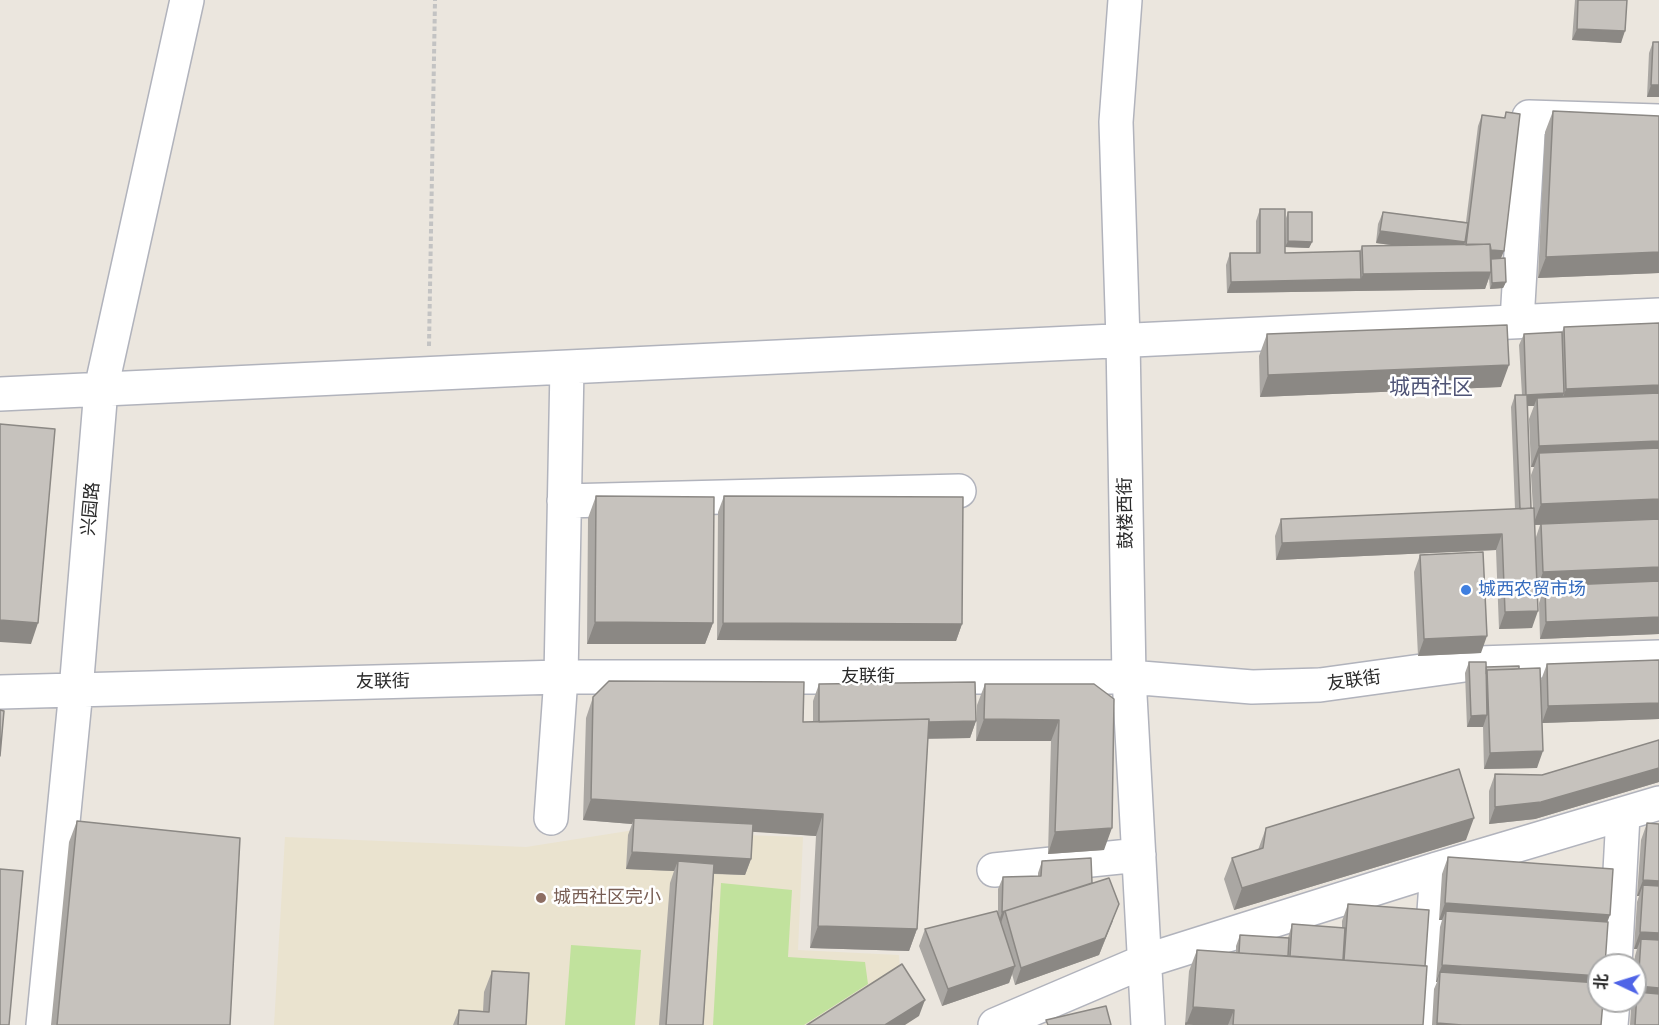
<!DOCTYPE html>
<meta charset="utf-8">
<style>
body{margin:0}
#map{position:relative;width:1659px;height:1025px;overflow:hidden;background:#ebe6de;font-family:"Open Sans","Noto Sans SC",sans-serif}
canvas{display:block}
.north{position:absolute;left:1587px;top:953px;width:60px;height:60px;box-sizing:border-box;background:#fff;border:2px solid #aaa;border-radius:50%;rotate:274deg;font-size:16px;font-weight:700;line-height:24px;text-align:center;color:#2a2a2a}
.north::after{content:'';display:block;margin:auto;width:21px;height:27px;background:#4f64e7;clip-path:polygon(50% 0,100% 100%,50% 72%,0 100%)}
</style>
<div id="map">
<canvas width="1659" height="1025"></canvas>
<div class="north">北</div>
</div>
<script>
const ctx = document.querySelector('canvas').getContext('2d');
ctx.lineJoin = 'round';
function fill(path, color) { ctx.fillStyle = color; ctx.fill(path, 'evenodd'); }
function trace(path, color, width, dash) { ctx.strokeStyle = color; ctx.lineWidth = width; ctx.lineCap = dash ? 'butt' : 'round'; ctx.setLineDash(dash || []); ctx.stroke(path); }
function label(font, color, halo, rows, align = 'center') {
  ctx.font = font + ' "Open Sans","Noto Sans SC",sans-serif'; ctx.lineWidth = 5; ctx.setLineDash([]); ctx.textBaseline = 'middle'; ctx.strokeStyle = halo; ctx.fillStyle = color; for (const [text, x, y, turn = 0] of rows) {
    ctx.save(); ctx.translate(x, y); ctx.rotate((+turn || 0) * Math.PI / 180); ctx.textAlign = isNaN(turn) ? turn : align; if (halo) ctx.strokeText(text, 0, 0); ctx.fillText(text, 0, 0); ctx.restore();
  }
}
const education = new Path2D(`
 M 628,831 L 803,837 L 798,950 L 899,955 L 900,973 L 816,1025 L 274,1025 L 285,837 L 526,847 Z`);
const pitch = new Path2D(`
 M 721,883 L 792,890 L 788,957 L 865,962 L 868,984 L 804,1025 L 713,1025 Z
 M 571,945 L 641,950 L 635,1025 L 565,1025 Z`);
const path = new Path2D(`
 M 429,346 L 435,0`);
const minor = new Path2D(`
 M 1125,0 L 1116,122 L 1123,340 L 1129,677 L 1148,1025
 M 1517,321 L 1529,117 L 1659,121
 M 0,394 L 1659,315
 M 564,501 L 959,491
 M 0,692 L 561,677 L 1129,677 L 1252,687 L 1320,685 L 1479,663 L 1659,657
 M 551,818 L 561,677 L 567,367
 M 994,870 L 1139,855
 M 1615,965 L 1623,815
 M 43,1025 L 76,690 L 101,389 L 187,0
 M 995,1025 L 1145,961 L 1437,869 L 1659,803
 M 1426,1025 L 1437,869
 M 1611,1025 L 1613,1001`);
const wall = new Path2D(`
 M 1575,0 L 1627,0 L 1621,43 L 1572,40 Z
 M 1653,42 L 1659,97 L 1647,97 L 1649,53 Z
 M 1553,111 L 1659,116 L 1659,273 L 1538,278 L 1545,132 Z
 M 1506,112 L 1501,258 L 1506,282 L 1503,288 L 1490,289 L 1489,278 L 1485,289 L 1227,293 L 1226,265 L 1230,253 L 1256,253 L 1256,221 L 1260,209 L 1285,253 L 1360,251 L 1362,246 L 1398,246 L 1376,243 L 1378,224 L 1383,212 L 1466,222 L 1478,126 L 1482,115 L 1504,118 Z
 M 1288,212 L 1312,242 L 1309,248 L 1285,247 L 1286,218 Z
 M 1659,323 L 1659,634 L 1540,639 L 1539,603 L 1542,594 L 1537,594 L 1532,628 L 1499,629 L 1496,550 L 1276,560 L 1275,536 L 1281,519 L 1515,509 L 1511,407 L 1515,395 L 1522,395 L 1519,345 L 1524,334 L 1562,332 L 1564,327 ZM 1527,406 L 1534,406 L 1529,419 L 1531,467 L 1534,467 L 1531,475 L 1533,508 L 1531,508 ZM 1535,525 L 1540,525 L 1535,540 Z
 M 1267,334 L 1501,387 L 1260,397 L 1259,356 Z
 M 596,496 L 713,623 L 705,644 L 587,644 L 588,518 Z
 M 724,496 L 962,624 L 956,641 L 717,640 L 718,512 Z
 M 1420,555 L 1481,653 L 1418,656 L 1414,572 Z
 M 1659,660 L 1659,719 L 1542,723 L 1537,768 L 1484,769 L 1483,726 L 1467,727 L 1465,673 L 1469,662 L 1486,667 L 1519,669 L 1541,680 L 1547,664 Z
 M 819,684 L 976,721 L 970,738 L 928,739 L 917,929 L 909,951 L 810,948 L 816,836 L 752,831 L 751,859 L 745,875 L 714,874 L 703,1025 L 659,1025 L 670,883 L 674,871 L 626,869 L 628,835 L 632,824 L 583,820 L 586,718 L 593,697 L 803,722 L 813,722 L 813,701 Z
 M 985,684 L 1114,699 L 1104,850 L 1048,854 L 1051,741 L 976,741 L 977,705 Z
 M 1659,740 L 1659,782 L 1535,819 L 1489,824 L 1489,791 L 1495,774 L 1542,775 Z
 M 77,821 L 230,1025 L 51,1025 L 69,842 Z
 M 1647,823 L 1659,1025 L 1630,1025 L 1631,1009 L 1633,1003 L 1632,1003 L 1632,1001 L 1635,1001 L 1635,965 L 1634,965 L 1635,956 L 1637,949 L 1634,949 L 1637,902 L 1639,896 L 1637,896 L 1641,840 Z
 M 1266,828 L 1466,840 L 1234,910 L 1224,879 L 1232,858 L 1258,850 Z
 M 1448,857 L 1607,922 L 1599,965 L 1601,1025 L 1432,1025 L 1434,989 L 1437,982 L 1436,982 L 1440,927 L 1442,920 L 1439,920 L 1442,874 Z
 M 1042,861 L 1092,883 L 1113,921 L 1099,955 L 1015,985 L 1012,974 L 1009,983 L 942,1006 L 919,946 L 925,929 L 998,914 L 998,889 L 1003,877 L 1038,876 L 1038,873 Z
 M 1348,904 L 1425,966 L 1423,1025 L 1185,1025 L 1189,971 L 1197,950 L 1236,953 L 1236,946 L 1240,935 L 1288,938 L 1292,924 L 1342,928 L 1342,921 Z
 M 492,971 L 526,1025 L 453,1025 L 459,1010 L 483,1011 L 484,992 Z`);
const shadedWall = new Path2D(`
 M 1577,29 L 1625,31 L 1621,43 L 1572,40 Z
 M 1651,85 L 1659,85 L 1659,97 L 1647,97 Z
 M 1380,231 L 1465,242 L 1461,254 L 1376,243 Z
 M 1288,241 L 1312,242 L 1309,248 L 1285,247 Z
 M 1466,247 L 1504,251 L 1499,263 Z
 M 1659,252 L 1659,273 L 1538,278 L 1546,257 Z
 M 1491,272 L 1485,289 L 1227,293 L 1231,282 L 1361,279 L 1363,274 Z
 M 1506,282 L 1503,288 L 1490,289 L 1492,283 Z
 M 1509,365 L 1501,387 L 1260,397 L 1268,375 Z
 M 1659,385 L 1659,401 L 1560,405 L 1566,389 Z
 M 1564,393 L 1560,404 L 1537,398 L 1534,406 L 1522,406 L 1526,395 Z
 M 1659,441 L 1659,462 L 1539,453 L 1534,467 L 1531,467 L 1539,446 Z
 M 1659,499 L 1659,520 L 1533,525 L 1541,504 Z
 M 1502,534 L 1496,550 L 1276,560 L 1282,543 Z
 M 1659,567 L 1659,589 L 1545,586 L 1542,594 L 1535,594 L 1543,572 Z
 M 1538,611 L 1532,628 L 1499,629 L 1505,612 Z
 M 1659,617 L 1659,634 L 1540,639 L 1546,622 Z
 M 0,620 L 38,623 L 31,644 L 0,642 Z
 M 595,622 L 713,623 L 705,644 L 587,644 Z
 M 723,623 L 962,624 L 956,641 L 717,640 Z
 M 1487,636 L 1481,653 L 1418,656 L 1424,639 Z
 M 1659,703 L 1659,719 L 1542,723 L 1548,706 Z
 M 1487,715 L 1483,727 L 1467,727 L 1471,716 Z
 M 984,719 L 1059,720 L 1051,741 L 976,741 Z
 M 976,721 L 970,738 L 813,740 L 819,723 Z
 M 1543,751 L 1537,768 L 1484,769 L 1490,753 Z
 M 1659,768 L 1659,782 L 1535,819 L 1489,824 L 1495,807 Z
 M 591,799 L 823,814 L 816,836 L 634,824 L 634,818 L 632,824 L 583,820 Z
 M 1474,818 L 1466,840 L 1234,910 L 1242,888 Z
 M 1112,828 L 1104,850 L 1048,854 L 1055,832 Z
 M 632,852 L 751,859 L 745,875 L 677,872 L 678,861 L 674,871 L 626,869 Z
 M 1643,880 L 1659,881 L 1659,898 L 1643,885 L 1639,896 L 1637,896 Z
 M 1092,883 L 1005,911 L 1001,923 L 998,924 L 1002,912 Z
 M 1445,903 L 1610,915 L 1604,931 L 1446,911 L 1442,920 L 1439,920 Z
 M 1119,904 L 1099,955 L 1015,985 L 1021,968 Z
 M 818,926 L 917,929 L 909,951 L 810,948 Z
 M 1640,932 L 1659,933 L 1659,950 L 1641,939 L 1637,949 L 1634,949 Z
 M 1442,965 L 1599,976 L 1599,990 L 1440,972 L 1437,982 L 1436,982 Z
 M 1015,966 L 1009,983 L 942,1006 L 948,989 Z
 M 1638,986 L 1659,988 L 1659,1005 L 1637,992 L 1635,998 L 1635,993 Z
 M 925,1000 L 919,1016 L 905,1025 L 885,1025 Z
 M 1193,1007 L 1234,1010 L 1228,1025 L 1186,1025 Z
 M 1437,1023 L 1462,1025 L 1436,1025 Z`);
const building = new Path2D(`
 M 1578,0 L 1627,0 L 1625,31 L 1577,29 Z
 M 1653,42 L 1659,42 L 1659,85 L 1651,85 Z
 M 1553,111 L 1659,116 L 1659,252 L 1546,257 Z
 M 1506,112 L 1520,114 L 1504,251 L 1491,250 L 1490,244 L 1466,245 L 1482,115 L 1505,118 Z
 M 1260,209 L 1285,209 L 1285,253 L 1360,251 L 1361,279 L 1231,282 L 1230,253 L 1260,253 Z
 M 1288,212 L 1312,212 L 1312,242 L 1288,241 Z
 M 1383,212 L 1468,223 L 1465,242 L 1380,231 Z
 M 1490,244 L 1491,272 L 1363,274 L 1362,246 Z
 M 1505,258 L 1506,282 L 1492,283 L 1491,259 Z
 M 1659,323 L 1659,385 L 1566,389 L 1564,327 Z
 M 1507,325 L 1509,365 L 1268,375 L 1267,334 Z
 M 1562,332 L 1564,393 L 1526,395 L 1524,334 Z
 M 1659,393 L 1659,441 L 1539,446 L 1537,398 Z
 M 1515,395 L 1527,395 L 1531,508 L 1520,509 Z
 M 0,424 L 55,429 L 38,623 L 0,620 Z
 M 1659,448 L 1659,499 L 1541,504 L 1539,453 Z
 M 596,496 L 714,497 L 713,623 L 595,622 Z
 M 724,496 L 963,497 L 962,624 L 723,623 Z
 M 1534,508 L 1538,611 L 1505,612 L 1502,534 L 1282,543 L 1281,519 Z
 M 1659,519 L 1659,567 L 1543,572 L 1541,524 Z
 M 1483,552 L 1487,636 L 1424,639 L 1420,555 Z
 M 1659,581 L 1659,617 L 1546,622 L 1545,586 Z
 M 1659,660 L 1659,703 L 1548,706 L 1547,664 Z
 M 1469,662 L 1486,662 L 1487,715 L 1471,716 Z
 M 1519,666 L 1519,669 L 1487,670 L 1486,674 L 1486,667 Z
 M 1540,668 L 1543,751 L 1490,753 L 1487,670 Z
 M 609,681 L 804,682 L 803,722 L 929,719 L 917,929 L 818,926 L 823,814 L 591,799 L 593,697 Z
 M 975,682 L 976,721 L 929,722 L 929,719 L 819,722 L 819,684 Z
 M 985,684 L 1094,684 L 1114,699 L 1112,828 L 1055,832 L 1059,720 L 984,719 Z
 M 0,710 L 4,711 L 0,756 Z
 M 1659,740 L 1659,768 L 1541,802 L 1495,807 L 1495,774 L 1542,775 Z
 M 1459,769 L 1474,818 L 1242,888 L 1232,858 L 1263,848 L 1266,828 Z
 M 634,818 L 753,824 L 751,859 L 632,852 Z
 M 77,821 L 240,838 L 230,1025 L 57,1025 Z
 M 1647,823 L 1659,824 L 1659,881 L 1643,880 Z
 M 1448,857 L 1613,869 L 1610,915 L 1445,903 Z
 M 1091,858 L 1092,883 L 1002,912 L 1003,877 L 1041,876 L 1042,861 Z
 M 678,861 L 714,864 L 703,1025 L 666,1025 Z
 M 0,869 L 23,871 L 9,1025 L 0,1025 Z
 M 1109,878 L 1119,904 L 1105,938 L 1021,968 L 1005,911 Z
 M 1643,885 L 1659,886 L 1659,933 L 1640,932 Z
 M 1348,904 L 1429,910 L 1425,966 L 1344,960 Z
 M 997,911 L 1015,966 L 948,989 L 925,929 Z
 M 1446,911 L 1608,922 L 1605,965 L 1599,965 L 1599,976 L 1442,965 Z
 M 1292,924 L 1345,928 L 1343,960 L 1290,956 Z
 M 1240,935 L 1289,938 L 1288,956 L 1239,953 Z
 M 1641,939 L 1659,940 L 1659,988 L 1638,986 Z
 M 1197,950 L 1427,966 L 1423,1025 L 1233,1025 L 1234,1010 L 1193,1007 Z
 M 902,964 L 925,1000 L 885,1025 L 807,1025 Z
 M 492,971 L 529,973 L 526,1025 L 458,1025 L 459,1010 L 489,1012 Z
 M 1440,972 L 1599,983 L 1599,1001 L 1603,1001 L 1601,1025 L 1462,1025 L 1437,1023 Z
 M 1637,992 L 1659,994 L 1659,1025 L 1635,1025 Z
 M 1106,1006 L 1111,1025 L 1048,1025 L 1046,1020 Z
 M 1186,1023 L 1216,1025 L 1186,1025 Z`);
const markers = [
 [1466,590,6,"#3f7fe0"],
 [541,898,6,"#8d6e63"]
];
const streetNames = [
 ["兴园路",91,509,-85],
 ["鼓楼西街",1126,513,-91],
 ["友联街",868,677],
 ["友联街",1354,681,-8],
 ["友联街",383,682,-1]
];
const shopNames = [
 ["城西农贸市场",1478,590]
];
const educationNames = [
 ["城西社区完小",553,898]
];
const quarterNames = [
 ["城西社区",1431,388]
];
fill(education, '#eae3cf');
fill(pitch, '#c1e29d');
trace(minor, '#b1b3bc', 36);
trace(path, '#c3c3c3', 4, [4.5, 3]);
trace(minor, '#fff', 33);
fill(wall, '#aaa7a3');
fill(shadedWall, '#8b8884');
fill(building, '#c6c2bd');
trace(building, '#8b8884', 1.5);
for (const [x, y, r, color] of markers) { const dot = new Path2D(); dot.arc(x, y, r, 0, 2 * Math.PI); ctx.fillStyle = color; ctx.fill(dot); trace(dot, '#fff', 2); }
label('18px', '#2a2a2a', '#fff', streetNames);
label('18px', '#366cbe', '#fff', shopNames, 'left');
label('18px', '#785e54', '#fff', educationNames, 'left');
label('21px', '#4f5476', '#fff', quarterNames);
</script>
